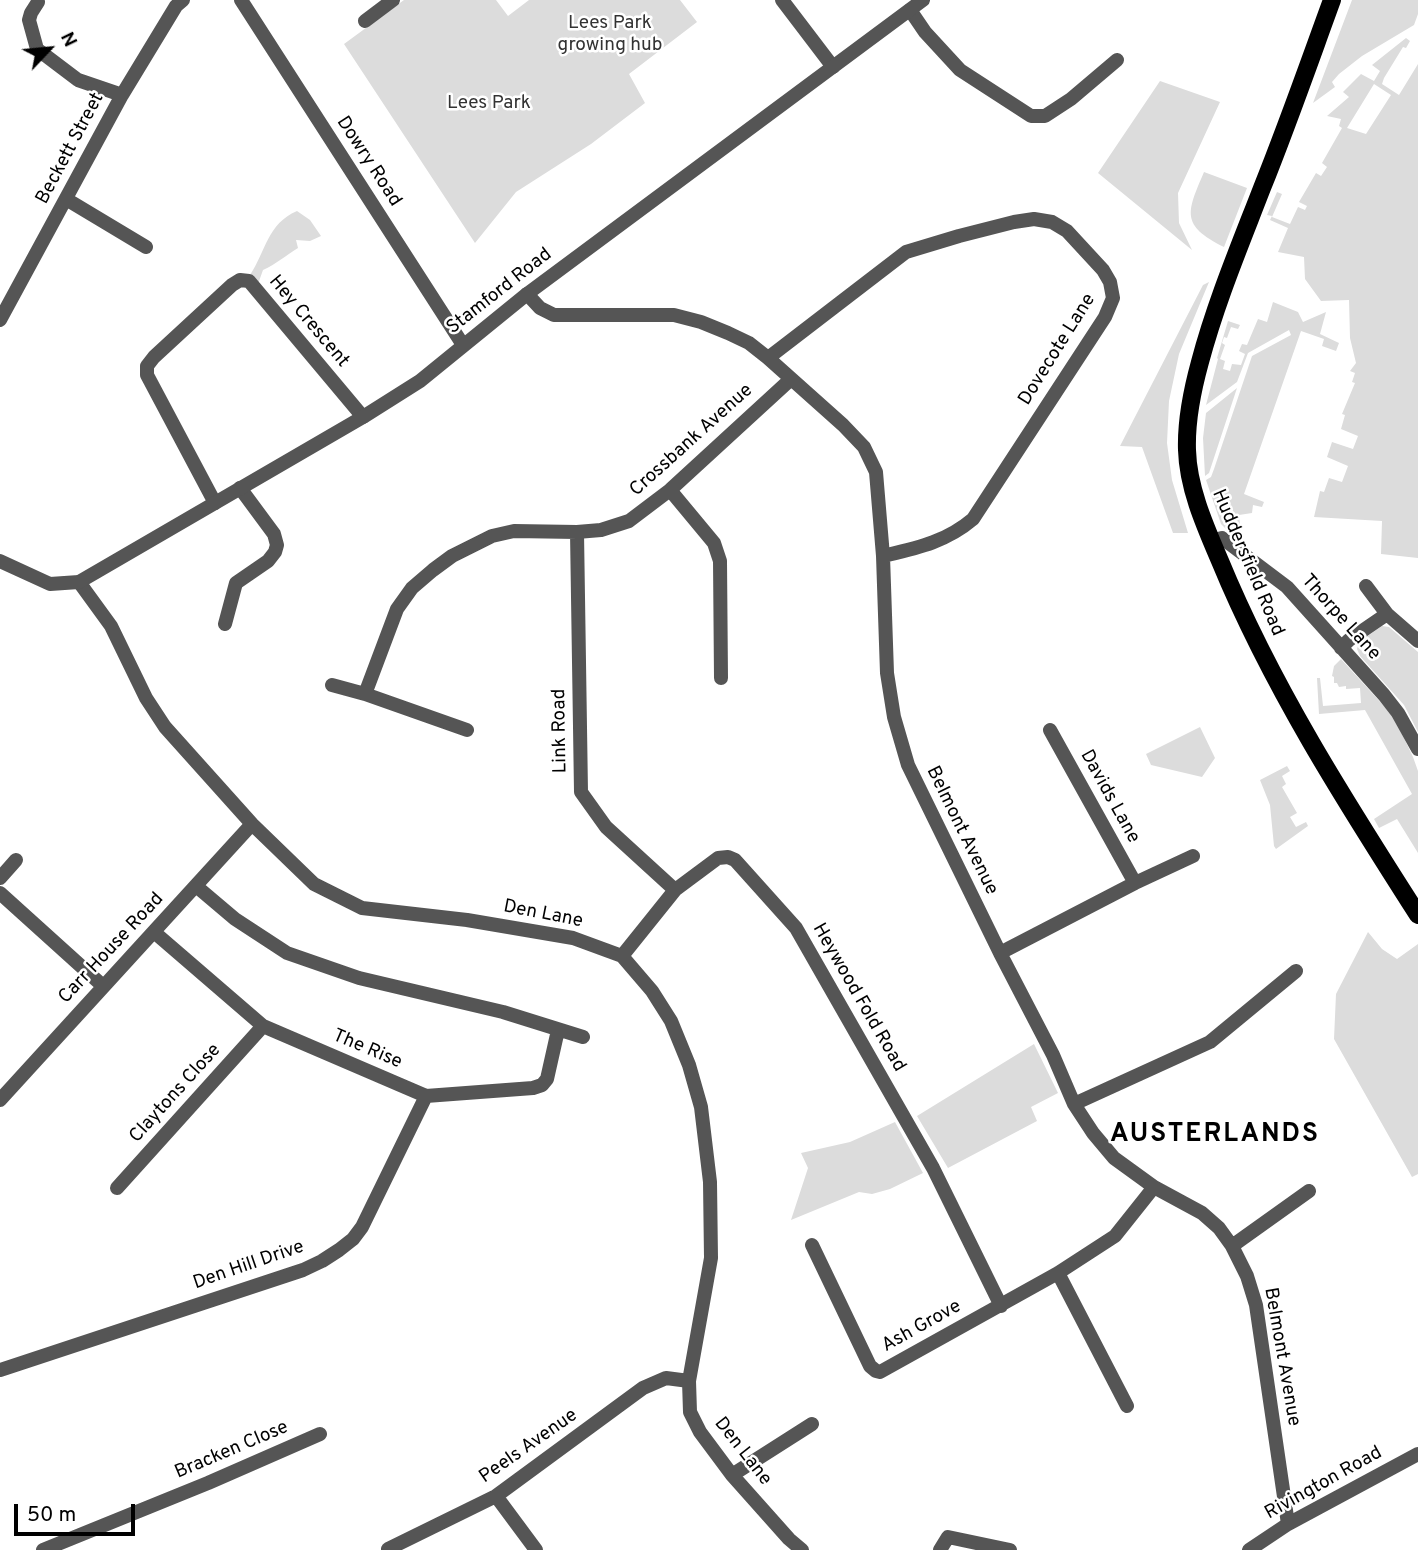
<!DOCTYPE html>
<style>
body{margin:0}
#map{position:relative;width:1418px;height:1550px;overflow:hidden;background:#fff;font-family:Overpass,sans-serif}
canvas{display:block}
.north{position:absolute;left:14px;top:14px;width:70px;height:70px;-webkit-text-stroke:5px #fff;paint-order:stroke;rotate:64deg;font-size:19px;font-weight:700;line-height:28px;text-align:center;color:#000}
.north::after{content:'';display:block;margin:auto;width:24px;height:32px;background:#000;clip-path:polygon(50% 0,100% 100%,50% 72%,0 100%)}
.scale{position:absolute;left:14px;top:1504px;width:121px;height:32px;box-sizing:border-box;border:4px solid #000;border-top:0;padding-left:9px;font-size:21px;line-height:24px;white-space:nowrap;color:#000;-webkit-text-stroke:5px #fff;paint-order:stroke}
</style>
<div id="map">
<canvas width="1418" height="1550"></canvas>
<div class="north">N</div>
<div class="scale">50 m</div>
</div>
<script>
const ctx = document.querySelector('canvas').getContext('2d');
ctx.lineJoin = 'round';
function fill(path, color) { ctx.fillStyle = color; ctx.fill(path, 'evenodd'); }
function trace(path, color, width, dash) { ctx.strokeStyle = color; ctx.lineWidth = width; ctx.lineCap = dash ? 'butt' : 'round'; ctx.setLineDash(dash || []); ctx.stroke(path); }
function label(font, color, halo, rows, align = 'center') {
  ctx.font = font + ' Overpass,sans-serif'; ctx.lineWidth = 5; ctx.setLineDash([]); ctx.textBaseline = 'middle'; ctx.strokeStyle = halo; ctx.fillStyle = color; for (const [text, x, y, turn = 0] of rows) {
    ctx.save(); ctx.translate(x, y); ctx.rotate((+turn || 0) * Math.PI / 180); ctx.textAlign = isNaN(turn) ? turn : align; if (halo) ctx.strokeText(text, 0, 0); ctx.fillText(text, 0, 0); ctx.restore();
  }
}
const green = new Path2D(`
 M 404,0 L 496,0 L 508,16 L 529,0 L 680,0 L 697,22 L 629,74 L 645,103 L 591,144 L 516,192 L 475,243 L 344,44 Z
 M 1352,0 L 1418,0 L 1418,14 L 1414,25 L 1362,56 L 1339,74 L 1332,82 L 1335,87 L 1313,103 Z
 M 1406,38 L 1410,41 L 1406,48 L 1403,47 L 1384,78 L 1382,84 L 1399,95 L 1418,64 L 1418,558 L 1381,554 L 1382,521 L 1314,517 L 1320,491 L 1324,492 L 1329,478 L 1342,482 L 1348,466 L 1327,457 L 1332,442 L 1353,449 L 1358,436 L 1341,429 L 1345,415 L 1342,414 L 1355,383 L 1352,382 L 1355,373 L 1350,371 L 1356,363 L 1350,338 L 1349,300 L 1321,301 L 1305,279 L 1304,257 L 1278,252 L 1288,228 L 1270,220 L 1272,216 L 1267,215 L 1277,192 L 1282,194 L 1272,217 L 1290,224 L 1298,207 L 1305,210 L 1307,206 L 1299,202 L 1316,173 L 1321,176 L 1327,167 L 1322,163 L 1342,128 L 1339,126 L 1341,119 L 1327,116 L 1349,97 L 1343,92 L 1361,74 L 1374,81 L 1380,71 L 1372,65 ZM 1374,84 L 1391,95 L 1366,134 L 1347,128 Z
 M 1160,81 L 1220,102 L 1178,193 L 1179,223 L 1192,250 L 1098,173 Z
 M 1204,172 L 1247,188 L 1224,247 C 1180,225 1187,212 1204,172 Z
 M 297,211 L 310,220 L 321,236 L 310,241 L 296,240 L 298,248 C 285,256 276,264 263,270 L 258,284 L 250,275 C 266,251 267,224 297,211 Z
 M 1209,282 L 1179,354 L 1169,401 L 1167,443 L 1172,480 L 1188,533 L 1173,533 L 1142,447 L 1120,446 L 1203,285 Z
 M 1273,302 L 1298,312 L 1303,322 L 1326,312 L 1320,334 L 1339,343 L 1336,351 L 1322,346 L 1324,339 L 1301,331 L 1244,494 L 1264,502 L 1262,507 L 1253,505 L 1252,513 L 1239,515 L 1241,533 L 1243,533 L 1243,541 L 1240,543 L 1221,524 L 1206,480 L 1211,477 L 1214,469 L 1252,356 L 1291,335 L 1289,330 L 1248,353 L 1237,382 L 1206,405 L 1218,359 L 1217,358 L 1228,321 L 1240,325 L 1238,329 L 1231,327 L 1227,338 L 1224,337 L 1222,343 L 1225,345 L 1220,359 L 1225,361 L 1223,369 L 1230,371 L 1232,364 L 1241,365 L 1245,354 L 1239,351 L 1242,344 L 1247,345 L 1258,319 L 1267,322 Z
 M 1237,388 L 1209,473 L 1205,476 L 1203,438 L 1206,413 Z
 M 1382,626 L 1389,627 L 1418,652 L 1418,732 L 1404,705 L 1360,656 L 1357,649 L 1359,642 Z
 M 1341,659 L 1394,717 L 1413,757 L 1418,771 L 1418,853 L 1397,819 L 1379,828 L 1374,819 L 1412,794 L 1365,710 L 1319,714 L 1317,678 L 1320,678 L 1323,706 L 1361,703 L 1360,688 L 1346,689 L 1346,686 L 1339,687 L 1337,683 L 1334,683 L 1334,677 L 1332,676 L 1334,666 Z
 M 1200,727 L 1215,758 L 1202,777 L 1151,765 L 1146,754 Z
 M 1287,766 L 1290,771 L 1282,776 L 1286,784 L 1282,787 L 1297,813 L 1290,817 L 1296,827 L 1306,822 L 1308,826 L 1276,849 L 1274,846 L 1270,805 L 1260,780 Z
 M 1368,932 L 1382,949 L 1397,959 L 1418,944 L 1418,1174 L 1412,1177 L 1334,1039 L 1336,994 Z
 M 1034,1044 L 1058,1093 L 1031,1107 L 1037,1121 L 948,1168 L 917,1116 Z
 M 895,1122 L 923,1173 L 890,1189 L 872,1194 L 859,1192 L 791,1220 L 808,1168 L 801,1153 L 850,1142 Z`);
const minor = new Path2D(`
 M 241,0 L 463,345
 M 782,0 L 833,67
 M 38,2 L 31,13 L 29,20 L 37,49 L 78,80 L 122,95
 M 910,10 L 925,32 L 960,70 L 1031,116 L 1045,116 L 1071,99 L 1117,60
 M 365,21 L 393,0
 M 66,199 L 146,247
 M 527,294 L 540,308 L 554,315 L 674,315 L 701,322 L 728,333 L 749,343 L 768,358 L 843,425 L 864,447 L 876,472 L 883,556 L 887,673 L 894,717 L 908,765 L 1000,953 L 1053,1055 L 1074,1104 L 1093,1133 L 1114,1158 L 1154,1187 L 1202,1213 L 1219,1228 L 1232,1246 L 1247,1276 L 1256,1305 L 1288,1524
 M 0,320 L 122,95 L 176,6 L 183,0
 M 768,358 L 906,252 L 959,236 L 1014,222 L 1034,219 L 1052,222 L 1067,231 L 1103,270 L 1110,282 L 1113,298 L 1105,317 L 973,519 C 946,542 917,548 883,556
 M 670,490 L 714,543 L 720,561 L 721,678
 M 215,503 L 147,375 L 147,366 L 154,357 L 232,285 L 240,280 L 249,281 L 363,417
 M 577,532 L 581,792 L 606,827 L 675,890
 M 1211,541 L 1222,538 L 1287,587 L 1384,695 L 1398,713 L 1418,749
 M 79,582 L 111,626 L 146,698 L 165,727 L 252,824 L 314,884 L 362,908 L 467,920 L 573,938 L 622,956 L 652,991 L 671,1021 L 689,1065 L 701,1107 L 710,1182 L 711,1258 L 689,1381 L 690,1412 L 700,1432 L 732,1475 L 789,1539 L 802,1550
 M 1366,586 L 1387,614 L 1418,641
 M 225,624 L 236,583 L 268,561 L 275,552 L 277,545 L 274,534 L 240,488
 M 1341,648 L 1349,640 L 1387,614
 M 332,685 L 365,694 L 467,730
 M 365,694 L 397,609 L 412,588 L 433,570 L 452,556 L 492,536 L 514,531 L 577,532 L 601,530 L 629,521 L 670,490 L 791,379
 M 1050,730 L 1135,883
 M 0,878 L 16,860
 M 196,886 L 235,919 L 287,953 L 359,978 L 503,1012 L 583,1037
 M 0,893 L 103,986
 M 154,932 L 263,1026 L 426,1096 L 533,1088 L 542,1085 L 547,1079 L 558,1030
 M 1000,953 L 1135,883 L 1193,856
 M 622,956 L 675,890 L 718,858 L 728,857 L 735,860 L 796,928 L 933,1168 L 1001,1306
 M 0,1100 L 252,824
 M 1074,1104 L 1210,1042 L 1296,971
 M 117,1188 L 263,1026
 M 812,1245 L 870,1366 L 876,1371 L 880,1372 L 1058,1273 L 1115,1236 L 1154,1187
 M 1232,1246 L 1309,1191
 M 1058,1273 L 1127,1406
 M 0,1370 L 303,1270 L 322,1261 L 339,1250 L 353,1239 L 362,1227 L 426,1096
 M 732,1475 L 812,1424
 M 496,1496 L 536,1550
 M 388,1549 L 496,1496 L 643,1388 L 666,1378 L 689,1381
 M 43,1550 L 208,1483 L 320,1434
 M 940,1550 L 948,1537 L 1010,1550
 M 1249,1550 L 1288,1524 L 1418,1454`);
const tertiary = new Path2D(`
 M 0,561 L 50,584 L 79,582 L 363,417 L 420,381 L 527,294 L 923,0`);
const primary = new Path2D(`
 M 1332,0 C 1309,63 1287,126 1262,188 C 1240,245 1216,302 1200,362 C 1192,391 1186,420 1187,450 C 1188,488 1205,526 1220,561 C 1271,685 1345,801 1418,915`);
const parkNames = [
 ["Lees Park",610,24],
 ["growing hub",610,46],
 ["Lees Park",489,104]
];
const streetNames = [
 ["Beckett Street",71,149,-62],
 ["Dowry Road",368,162,57],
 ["Stamford Road",500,292,-38],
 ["Hey Crescent",308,322,50],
 ["Dovecote Lane",1058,350,-58],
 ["Crossbank Avenue",692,441,-42],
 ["Huddersfield Road",1247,563,67],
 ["Thorpe Lane",1340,618,48],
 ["Link Road",561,731,-91],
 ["Davids Lane",1109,797,61],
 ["Belmont Avenue",961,831,64],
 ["Den Lane",543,915,11],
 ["Carr House Road",112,949,-47],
 ["Heywood Fold Road",858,998,60],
 ["The Rise",367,1050,23],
 ["Claytons Close",176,1094,-48],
 ["Den Hill Drive",249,1266,-19],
 ["Ash Grove",922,1327,-29],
 ["Belmont Avenue",1281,1357,80],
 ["Peels Avenue",529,1447,-35],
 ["Bracken Close",232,1451,-23],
 ["Den Lane",742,1452,52],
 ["Rivington Road",1324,1484,-29]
];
const districtNames = [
 ["AUSTERLANDS",1215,1136]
];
fill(green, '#dcdcdc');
trace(minor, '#555', 14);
trace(tertiary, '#555', 14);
trace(primary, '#000', 18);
label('19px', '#333', '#fff', parkNames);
label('19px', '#000', '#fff', streetNames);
ctx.letterSpacing = '2px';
label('bold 26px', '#000', '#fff', districtNames);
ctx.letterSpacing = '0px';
</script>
